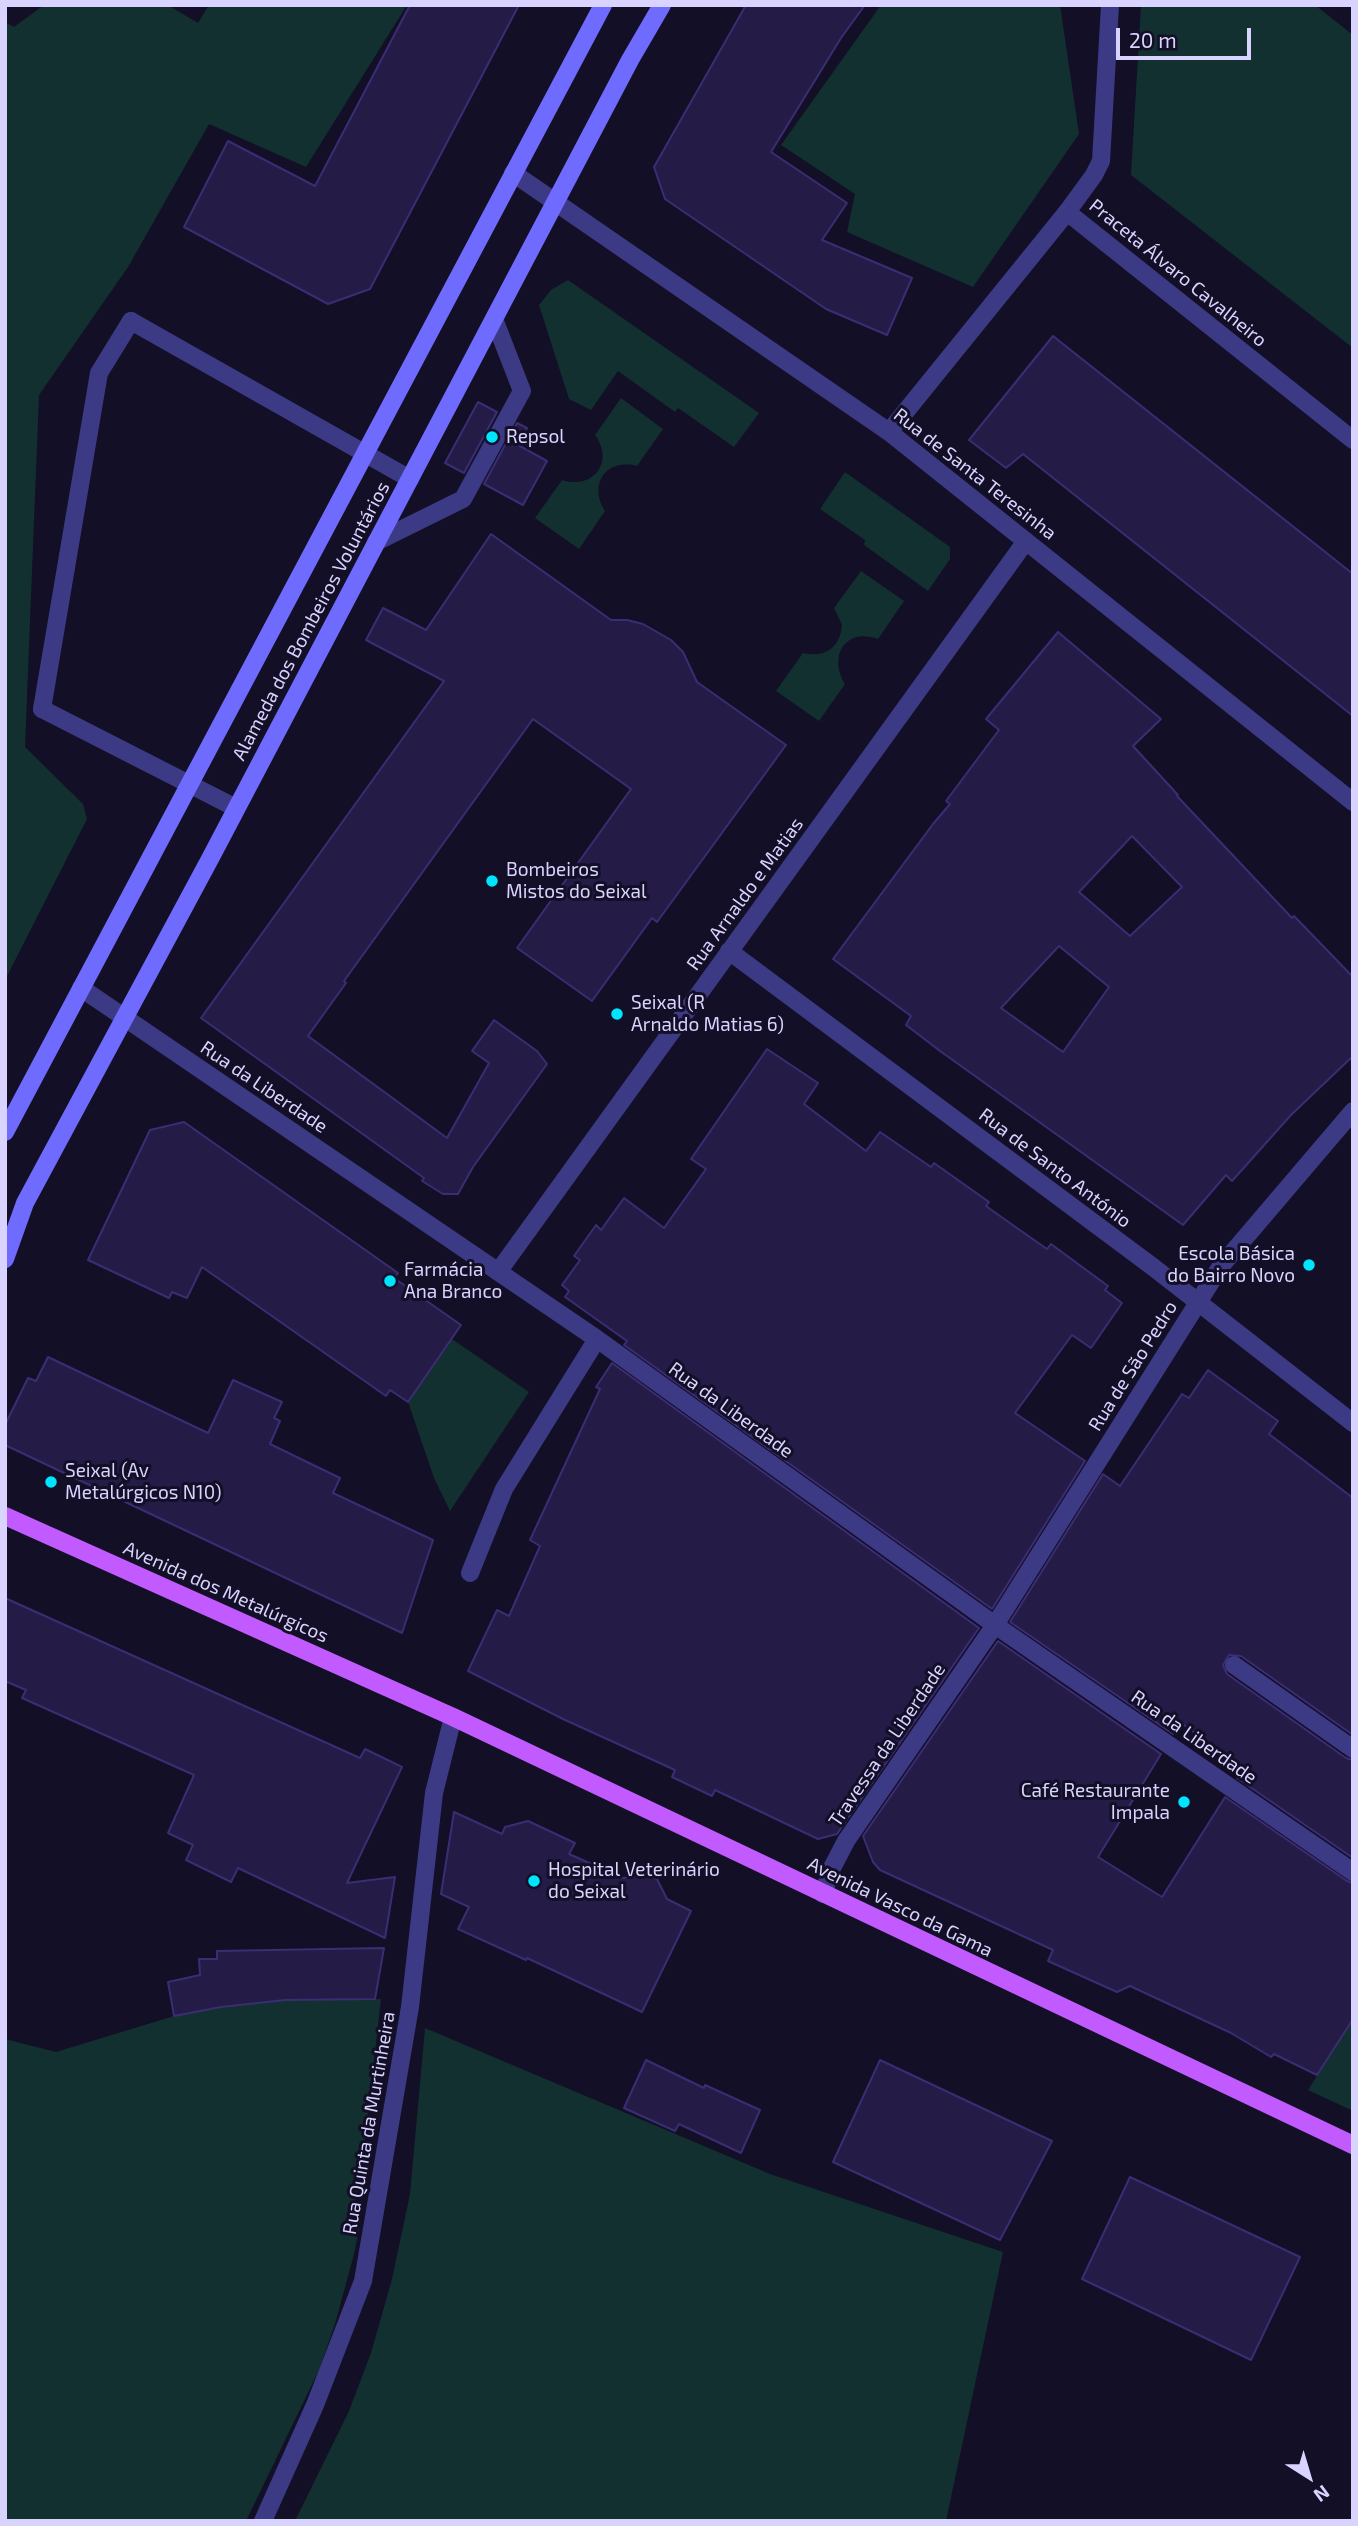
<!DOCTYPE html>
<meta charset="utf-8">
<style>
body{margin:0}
#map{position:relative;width:1358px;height:2526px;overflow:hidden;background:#130f26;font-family:"Exo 2",sans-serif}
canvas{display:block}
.frame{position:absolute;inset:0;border:7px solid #d9d4ff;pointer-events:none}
.north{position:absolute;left:1274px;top:2442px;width:70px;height:70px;-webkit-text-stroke:5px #130f26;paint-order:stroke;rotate:143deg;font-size:19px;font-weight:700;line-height:28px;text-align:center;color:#d9d4ff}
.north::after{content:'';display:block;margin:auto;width:24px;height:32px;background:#d9d4ff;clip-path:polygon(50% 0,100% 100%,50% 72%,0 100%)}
.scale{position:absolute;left:1116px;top:28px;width:135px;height:32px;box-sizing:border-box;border:4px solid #d9d4ff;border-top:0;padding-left:9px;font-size:21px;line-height:24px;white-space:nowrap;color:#d9d4ff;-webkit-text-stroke:5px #130f26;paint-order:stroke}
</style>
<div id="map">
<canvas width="1358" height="2526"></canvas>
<div class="frame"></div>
<div class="north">N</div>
<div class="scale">20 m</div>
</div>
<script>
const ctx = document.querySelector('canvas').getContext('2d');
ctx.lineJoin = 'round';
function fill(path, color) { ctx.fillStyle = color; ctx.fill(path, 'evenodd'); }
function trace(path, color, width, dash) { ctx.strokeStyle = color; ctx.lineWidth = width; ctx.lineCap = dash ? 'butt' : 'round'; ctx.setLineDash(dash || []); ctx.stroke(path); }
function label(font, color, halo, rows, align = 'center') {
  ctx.font = font + ' "Exo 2",sans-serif'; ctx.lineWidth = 6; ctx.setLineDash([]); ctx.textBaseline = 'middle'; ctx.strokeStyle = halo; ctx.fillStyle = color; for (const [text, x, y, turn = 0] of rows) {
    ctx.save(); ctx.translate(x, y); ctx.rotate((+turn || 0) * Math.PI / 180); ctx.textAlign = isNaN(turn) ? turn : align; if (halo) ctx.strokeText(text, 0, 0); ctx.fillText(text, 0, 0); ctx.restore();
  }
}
const green = new Path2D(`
 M 44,5 L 168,5 L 198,23 L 209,5 L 407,5 L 306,167 L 209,124 L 128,267 L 39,395 L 25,747 L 83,804 L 87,819 L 5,980 L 5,22 L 14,27 Z
 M 881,5 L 1060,5 L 1079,134 L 973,287 L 847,232 L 855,194 L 781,145 Z
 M 1141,5 L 1315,5 L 1353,35 L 1353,348 L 1131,175 Z
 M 568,280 L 759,413 L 734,447 L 678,408 L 675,412 L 618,371 L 591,410 L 569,399 L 539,305 L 551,290 Z
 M 621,398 L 663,429 L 637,466 C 606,458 588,484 605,511 L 579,549 L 535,518 L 562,480 C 593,490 615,462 595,435 Z
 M 845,472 L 950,547 L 950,559 L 928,591 L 864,545 L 865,540 L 820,509 Z
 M 861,571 L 904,601 L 878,639 C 845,627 828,657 845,684 L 819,721 L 776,691 L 803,653 C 825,658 840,648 842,625 L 834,608 Z
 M 452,1339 L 529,1392 L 450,1511 L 434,1478 L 408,1402 Z
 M 381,1999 L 363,2157 L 356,2200 L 361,2221 L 353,2258 L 335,2324 L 319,2370 L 246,2521 L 5,2521 L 5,2039 L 56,2052 L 174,2016 L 221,2007 L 285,2000 Z
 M 1353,2019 L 1353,2111 L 1308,2090 Z
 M 425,2028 L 770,2174 L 1003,2252 L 946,2521 L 295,2521 L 349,2411 L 371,2353 L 392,2279 L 410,2194 Z`);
const building = new Path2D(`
 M 410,5 L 519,5 L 370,289 L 328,304 L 184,227 L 228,141 L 315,186 Z
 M 746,5 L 865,5 L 841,38 L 771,152 L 847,203 L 822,240 L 912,278 L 887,335 L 826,309 L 665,199 L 654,167 Z
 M 1053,336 L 1353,574 L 1353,716 L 1023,454 L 1006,468 L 969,440 Z
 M 478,402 L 497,412 L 464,473 L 445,463 Z
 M 517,423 L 527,428 L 518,445 L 547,461 L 523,505 L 484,484 Z
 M 491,534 L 611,620 L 627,620 L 643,624 L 671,640 L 683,652 L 697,682 L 786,745 L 657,922 L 652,918 L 592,1001 L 517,948 L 631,789 L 533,719 L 344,981 L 346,983 L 308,1036 L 447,1138 L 489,1063 L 472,1051 L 494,1020 L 537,1051 L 547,1064 L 473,1167 L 458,1194 L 443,1194 L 422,1181 L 424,1178 L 201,1018 L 444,681 L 366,640 L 383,608 L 426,630 Z
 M 1058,632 L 1161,719 L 1133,746 L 1178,795 L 1177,796 L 1292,918 L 1294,916 L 1353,977 L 1353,1056 L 1291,1115 L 1232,1181 L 1226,1175 L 1183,1225 L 940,1051 L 906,1025 L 911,1016 L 833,959 L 933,824 L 950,804 L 946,801 L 999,730 L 986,719 ZM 1132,836 L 1182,887 L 1130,936 L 1079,892 ZM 1059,946 L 1109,987 L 1063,1052 L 1001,1008 Z
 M 767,1049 L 818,1083 L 804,1104 L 866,1151 L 880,1132 L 931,1167 L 934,1163 L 989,1202 L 986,1206 L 1017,1228 L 1047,1249 L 1051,1244 L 1108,1286 L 1105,1290 L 1122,1303 L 1091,1348 L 1072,1335 L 1015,1413 L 1085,1461 L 992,1609 L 624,1345 L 627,1341 L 565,1297 L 569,1291 L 562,1285 L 580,1260 L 574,1256 L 596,1225 L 601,1230 L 624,1198 L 664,1228 L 706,1169 L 691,1159 Z
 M 184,1122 L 398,1273 L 394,1278 L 461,1325 L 408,1402 L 390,1390 L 386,1396 L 202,1267 L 187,1298 L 172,1292 L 169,1298 L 88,1260 L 150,1130 Z
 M 48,1357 L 208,1433 L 233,1380 L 282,1402 L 274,1418 L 280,1421 L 270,1444 L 340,1478 L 333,1493 L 433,1540 L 402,1633 L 5,1445 L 5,1425 L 28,1378 L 36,1381 Z
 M 612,1363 L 979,1628 L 837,1834 L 818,1839 L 715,1790 L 712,1796 L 672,1777 L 675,1770 L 563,1719 L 468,1671 L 497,1610 L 509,1616 L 540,1546 L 530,1540 L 600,1389 L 596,1387 Z
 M 1208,1370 L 1278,1421 L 1269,1434 L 1353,1498 L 1353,1735 L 1241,1656 L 1229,1655 L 1223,1665 L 1227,1674 L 1346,1758 L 1353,1760 L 1353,1858 L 1237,1778 L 1243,1767 L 1181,1723 L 1173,1734 L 1010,1622 L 1103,1474 L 1120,1486 L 1182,1394 L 1189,1398 Z
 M 5,1598 L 360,1758 L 365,1749 L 402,1767 L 347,1883 L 395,1877 L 385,1938 L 238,1868 L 231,1882 L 186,1860 L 193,1845 L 168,1833 L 194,1775 L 22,1698 L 26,1690 L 5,1681 Z
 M 998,1641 L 1161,1754 L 1098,1857 L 1162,1897 L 1225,1797 L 1347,1881 L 1353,1883 L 1353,2019 L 1317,2075 L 1274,2054 L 1271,2057 L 1231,2033 L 1130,1986 L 1117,1992 L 1048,1961 L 1053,1950 L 880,1870 L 873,1862 L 863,1836 Z
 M 454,1812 L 502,1834 L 505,1827 L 528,1821 L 575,1843 L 569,1854 L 623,1878 L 645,1874 L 657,1879 L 667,1899 L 691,1911 L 642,2012 L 527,1958 L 526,1960 L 458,1929 L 469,1907 L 441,1894 Z
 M 384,1948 L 375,1999 L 285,2000 L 221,2007 L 174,2016 L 168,1982 L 200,1975 L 199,1959 L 217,1959 L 217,1951 Z
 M 646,2060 L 704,2088 L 705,2085 L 760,2110 L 741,2153 L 679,2124 L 675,2131 L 624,2108 Z
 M 880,2060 L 1052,2141 L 1000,2240 L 833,2162 Z
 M 1130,2177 L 1300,2257 L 1251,2360 L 1082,2279 Z`);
const lane = new Path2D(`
 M 1067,212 L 1094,175 L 1101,161 L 1110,5
 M 376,542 L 463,499 L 522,391 L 494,319
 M 42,709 L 99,373 L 131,321
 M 1234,1665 L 1353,1749`);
const street = new Path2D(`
 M 513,173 L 889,432 L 1353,802
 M 131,321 L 410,479
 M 889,432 L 1067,212 L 1353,440
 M 42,709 L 236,808
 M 729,951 L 1153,1267 L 1353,1423
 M 81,988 L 597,1339 L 995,1625 L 1353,1872
 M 498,1272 L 1026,541
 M 470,1573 L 504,1489 L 597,1339
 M 823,1894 L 832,1868 L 846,1841 L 995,1625 L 1221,1266 L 1353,1111
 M 263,2521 L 315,2405 L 363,2281 L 410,2007 L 434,1793 L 453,1717`);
const secondary = new Path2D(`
 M 5,1132 L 603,5
 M 5,1259 L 25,1203 L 211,857 L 630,60 L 662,5`);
const primary = new Path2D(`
 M 5,1516 L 453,1717 L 1353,2145`);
const markers = [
 [492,437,7,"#00e5ff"],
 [492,881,7,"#00e5ff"],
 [617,1014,7,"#00e5ff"],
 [1309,1265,7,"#00e5ff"],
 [390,1281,7,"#00e5ff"],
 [51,1482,7,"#00e5ff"],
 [1184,1802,7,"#00e5ff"],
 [534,1881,7,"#00e5ff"]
];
const streetNames = [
 ["Praceta Álvaro Cavalheiro",1178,273,39],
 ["Rua de Santa Teresinha",975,474,38],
 ["Alameda dos Bombeiros Voluntários",311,621,-62],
 ["Rua Arnaldo e Matias",745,894,-54],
 ["Rua da Liberdade",264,1087,34],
 ["Rua de Santo António",1055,1168,37],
 ["Rua de São Pedro",1133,1366,-58],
 ["Rua da Liberdade",731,1410,36],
 ["Avenida dos Metalúrgicos",226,1592,24],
 ["Rua da Liberdade",1194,1737,35],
 ["Travessa da Liberdade",887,1745,-56],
 ["Avenida Vasco da Gama",900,1907,26],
 ["Rua Quinta da Murtinheira",369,2123,-80]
];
const poiNames = [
 ["Repsol",506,437],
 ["Bombeiros",506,870],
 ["Mistos do Seixal",506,892],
 ["Seixal (R",631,1003],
 ["Arnaldo Matias 6)",631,1025],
 ["Escola Básica",1295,1254,"right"],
 ["do Bairro Novo",1295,1276,"right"],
 ["Farmácia",404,1270],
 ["Ana Branco",404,1292],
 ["Seixal (Av",65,1471],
 ["Metalúrgicos N10)",65,1493],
 ["Café Restaurante",1170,1791,"right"],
 ["Impala",1170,1813,"right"],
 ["Hospital Veterinário",548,1870],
 ["do Seixal",548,1892]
];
fill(green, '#12302f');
fill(building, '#241b47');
trace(building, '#3b2d73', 2);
trace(lane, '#3d3a85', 18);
trace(street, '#3d3a85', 18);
trace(secondary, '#6f6bff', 18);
trace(primary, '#c25bff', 18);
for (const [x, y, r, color] of markers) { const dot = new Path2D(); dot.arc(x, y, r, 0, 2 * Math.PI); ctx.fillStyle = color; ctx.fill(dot); trace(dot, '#130f26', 2.5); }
label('19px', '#d9d4ff', '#130f26', streetNames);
label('19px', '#d9d4ff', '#130f26', poiNames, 'left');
</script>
